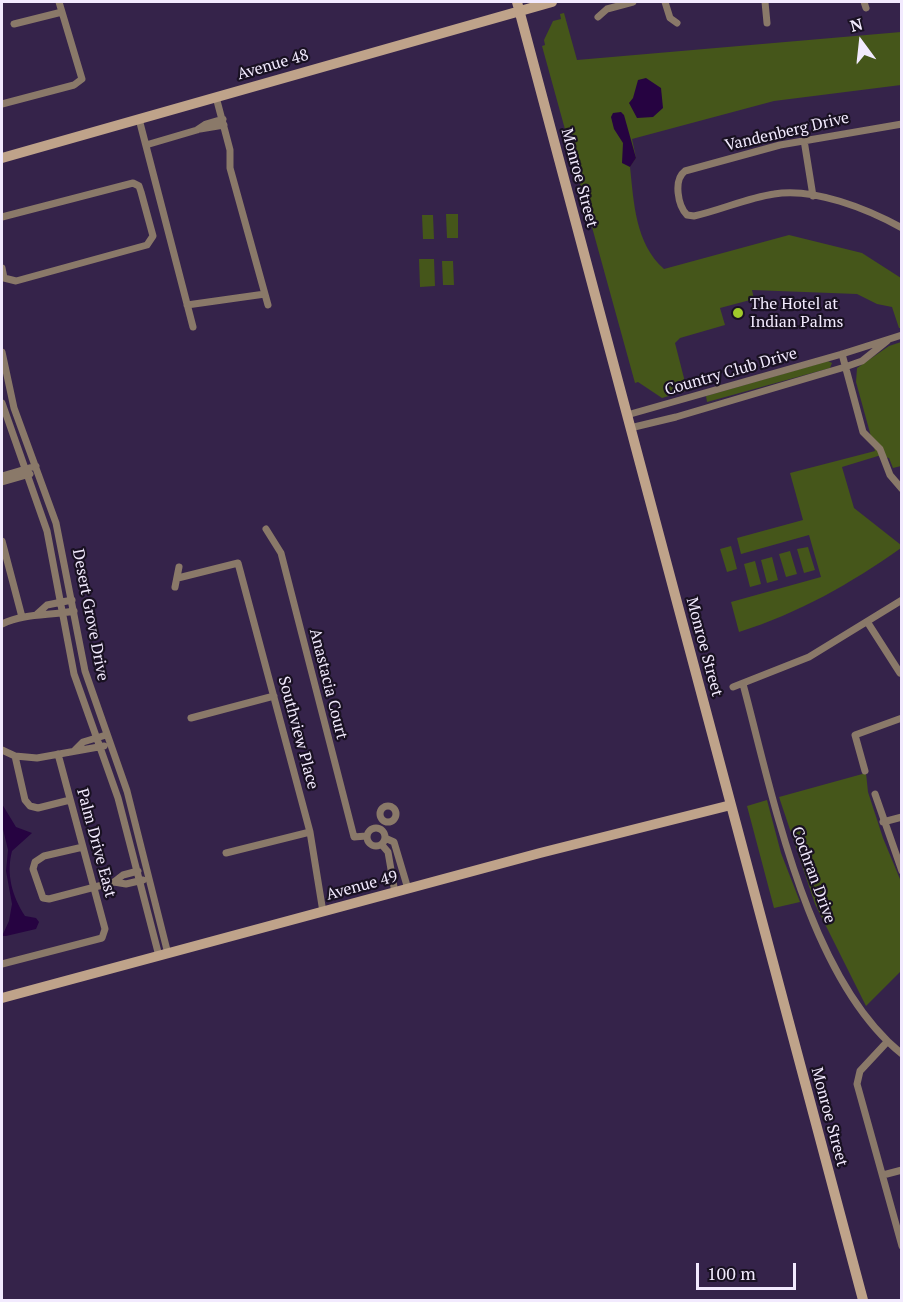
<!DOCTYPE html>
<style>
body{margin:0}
#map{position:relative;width:903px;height:1302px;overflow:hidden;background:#35234a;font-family:"PT Serif",serif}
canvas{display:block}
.frame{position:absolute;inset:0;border:3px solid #f2eafe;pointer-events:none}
.north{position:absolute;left:831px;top:12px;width:60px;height:60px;-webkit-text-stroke:4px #191122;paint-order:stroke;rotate:345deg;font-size:16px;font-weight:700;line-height:24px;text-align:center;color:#f2eafe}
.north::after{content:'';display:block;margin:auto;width:21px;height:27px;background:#f2eafe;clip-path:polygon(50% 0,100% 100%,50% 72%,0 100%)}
.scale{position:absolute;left:696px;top:1263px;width:100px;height:27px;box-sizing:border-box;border:3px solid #f2eafe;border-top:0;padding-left:8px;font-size:18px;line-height:21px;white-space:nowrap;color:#f2eafe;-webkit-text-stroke:4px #191122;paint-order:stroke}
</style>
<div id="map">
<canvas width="903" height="1302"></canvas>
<div class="frame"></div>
<div class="north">N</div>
<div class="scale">100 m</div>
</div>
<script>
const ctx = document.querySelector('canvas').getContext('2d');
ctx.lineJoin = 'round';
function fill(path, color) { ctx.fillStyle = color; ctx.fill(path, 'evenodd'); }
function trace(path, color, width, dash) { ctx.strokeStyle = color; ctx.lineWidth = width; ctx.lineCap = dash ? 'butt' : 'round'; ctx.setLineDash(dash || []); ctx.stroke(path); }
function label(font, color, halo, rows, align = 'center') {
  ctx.font = font + ' "PT Serif",serif'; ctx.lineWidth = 4.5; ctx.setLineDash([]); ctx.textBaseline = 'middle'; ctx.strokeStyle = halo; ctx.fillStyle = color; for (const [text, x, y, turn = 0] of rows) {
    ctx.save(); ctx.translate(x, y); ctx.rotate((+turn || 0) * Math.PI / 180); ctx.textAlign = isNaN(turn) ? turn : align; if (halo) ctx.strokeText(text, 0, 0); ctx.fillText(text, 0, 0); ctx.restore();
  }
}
const green = new Path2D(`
 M 564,13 L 577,60 L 901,32 L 901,85 L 774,101 L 632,139 L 636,158 L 630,167 C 634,203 635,243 664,269 L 789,235 L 862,253 L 901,278 L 901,328 L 899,328 L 892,307 L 877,304 L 857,294 L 752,290 L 754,299 L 720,308 L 725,325 L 680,338 L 675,343 L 686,386 L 692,384 L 689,390 L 662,398 L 638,382 L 635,383 L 542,46 L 545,45 L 544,40 L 553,21 L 561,19 L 560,14 Z
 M 446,214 L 458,214 L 458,238 L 447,238 Z
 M 422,215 L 433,215 L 434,239 L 423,239 Z
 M 419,259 L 434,259 L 435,286 L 420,287 Z
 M 442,261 L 453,261 L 454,285 L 443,285 Z
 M 901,342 L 901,466 L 893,468 L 889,458 L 878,456 L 842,467 L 854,508 L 901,545 L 901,548 C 850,584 799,613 739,632 L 731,602 L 821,577 L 809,535 L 741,554 L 737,538 L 803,520 L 790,473 L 875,451 L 856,382 L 857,368 L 889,346 Z
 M 828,361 L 832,363 L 830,368 L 707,402 L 706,396 Z
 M 731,546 L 737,569 L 727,572 L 720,549 Z
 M 808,547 L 815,570 L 804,573 L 797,549 Z
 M 790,551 L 797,574 L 786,577 L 779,554 Z
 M 772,557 L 778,580 L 767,583 L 761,560 Z
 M 755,561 L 761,584 L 750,587 L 744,564 Z
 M 866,773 L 868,792 L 883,838 L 902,884 L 901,971 L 866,1006 L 815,904 L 779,797 Z
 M 767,800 L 781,853 L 800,902 L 774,908 L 747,806 Z`);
const water = new Path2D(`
 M 646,78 L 661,88 L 663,108 L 653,117 L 637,118 L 629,103 L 633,98 L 638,80 Z
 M 621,112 L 624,115 L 636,158 L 630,167 L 622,163 L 623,143 L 614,129 L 611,117 L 613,113 Z
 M 2,804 L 16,827 L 32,833 L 12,851 C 6,874 12,896 25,916 L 36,918 L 39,922 L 36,929 L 6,936 L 2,936 L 9,921 L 12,904 L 6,871 L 8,850 L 2,825 Z`);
const street = new Path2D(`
 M 665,2 L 670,18 L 677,23
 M 765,2 L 767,23
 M 864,2 L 866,8
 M 598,17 L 607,9 L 633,2
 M 14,24 L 62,12
 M 216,97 L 230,150 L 230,168 L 268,305
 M 2,104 L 74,85 L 82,79 L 59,2
 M 139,119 L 193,327
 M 902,124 L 780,145 L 685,171 C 673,180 678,206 687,215 L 694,216 C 721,210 747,198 774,194 C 813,187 868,209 902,228
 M 200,129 L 224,125
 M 804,140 L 813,196
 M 146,145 L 197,130 L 206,124 L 223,119
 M 2,217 L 133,183 L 139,186 L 141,192 L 153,236 L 147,245 L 16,281 L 4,278 L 2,268
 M 187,305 L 265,294
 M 2,352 L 14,408 L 56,523 L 85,671 L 127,791 L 168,954
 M 842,354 L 863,432 L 880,449 L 890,475 L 902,489
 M 2,403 L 47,531 L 74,674 L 118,798 L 159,956
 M 627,415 L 842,354 L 902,335
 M 630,428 L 676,417 L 845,367 L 862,361 L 887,341
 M 2,476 L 36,466
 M 2,482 L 30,474
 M 266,529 L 281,553 L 354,837 L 366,836
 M 2,541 L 22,617
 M 178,578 L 238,563 L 310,832 L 323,912
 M 175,587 L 179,567
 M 37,614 L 47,605 L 72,600
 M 868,623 L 900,673
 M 2,624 C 25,613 49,616 74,611
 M 743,684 C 773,796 808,979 902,1054
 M 733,687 L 809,657 L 902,600
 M 191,718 L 274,696
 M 2,750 L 15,756 L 37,758 L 104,746
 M 75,750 L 83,742 L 106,735
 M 15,756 L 25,800 L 30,806 L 38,808 L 70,800
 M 865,771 L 855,735 L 902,718
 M 875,794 L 902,871
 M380 814a8 8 0 1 1 16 0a8 8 0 1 1-16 0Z
 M 883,822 L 902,817
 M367 837a9 9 0 1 1 18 0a9 9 0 1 1-18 0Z
 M 385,838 L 394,842 L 408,889
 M 382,845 L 388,852 L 395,893
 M 83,847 L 44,856 L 35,862 L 33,869 L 43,898 L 49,899 L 114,882 L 126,884 L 143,880
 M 226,853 L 310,832
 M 114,882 L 123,875 L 138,871
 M 2,964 L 102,938 L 105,929 L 58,754
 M 887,1042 L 860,1071 L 857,1084 L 902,1246
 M 883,1175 L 902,1170`);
const secondary = new Path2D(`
 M 517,2 L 863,1300
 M 2,158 L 552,2
 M 2,998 L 540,853 L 731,805`);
const markers = [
 [738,313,6,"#a0c92b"]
];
const streetNames = [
 ["Avenue 48",273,65,-16],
 ["Vandenberg Drive",787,132,-13],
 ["Monroe Street",579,178,75],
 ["Country Club Drive",731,372,-16],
 ["Desert Grove Drive",90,615,79],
 ["Monroe Street",704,647,75],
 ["Anastacia Court",328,684,76],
 ["Southview Place",298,733,75],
 ["Palm Drive East",96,843,75],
 ["Cochran Drive",813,875,70],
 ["Avenue 49",362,886,-15],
 ["Monroe Street",829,1117,75]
];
const poiNames = [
 ["The Hotel at",750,304],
 ["Indian Palms",750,322]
];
fill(green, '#45561a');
fill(water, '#260341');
trace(street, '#8a7969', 7);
trace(secondary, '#bfa38a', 10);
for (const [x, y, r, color] of markers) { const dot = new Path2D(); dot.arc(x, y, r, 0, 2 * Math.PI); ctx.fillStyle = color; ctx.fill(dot); trace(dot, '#191122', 2); }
label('16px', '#f2eafe', '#191122', streetNames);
label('16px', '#f2eafe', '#191122', poiNames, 'left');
</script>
